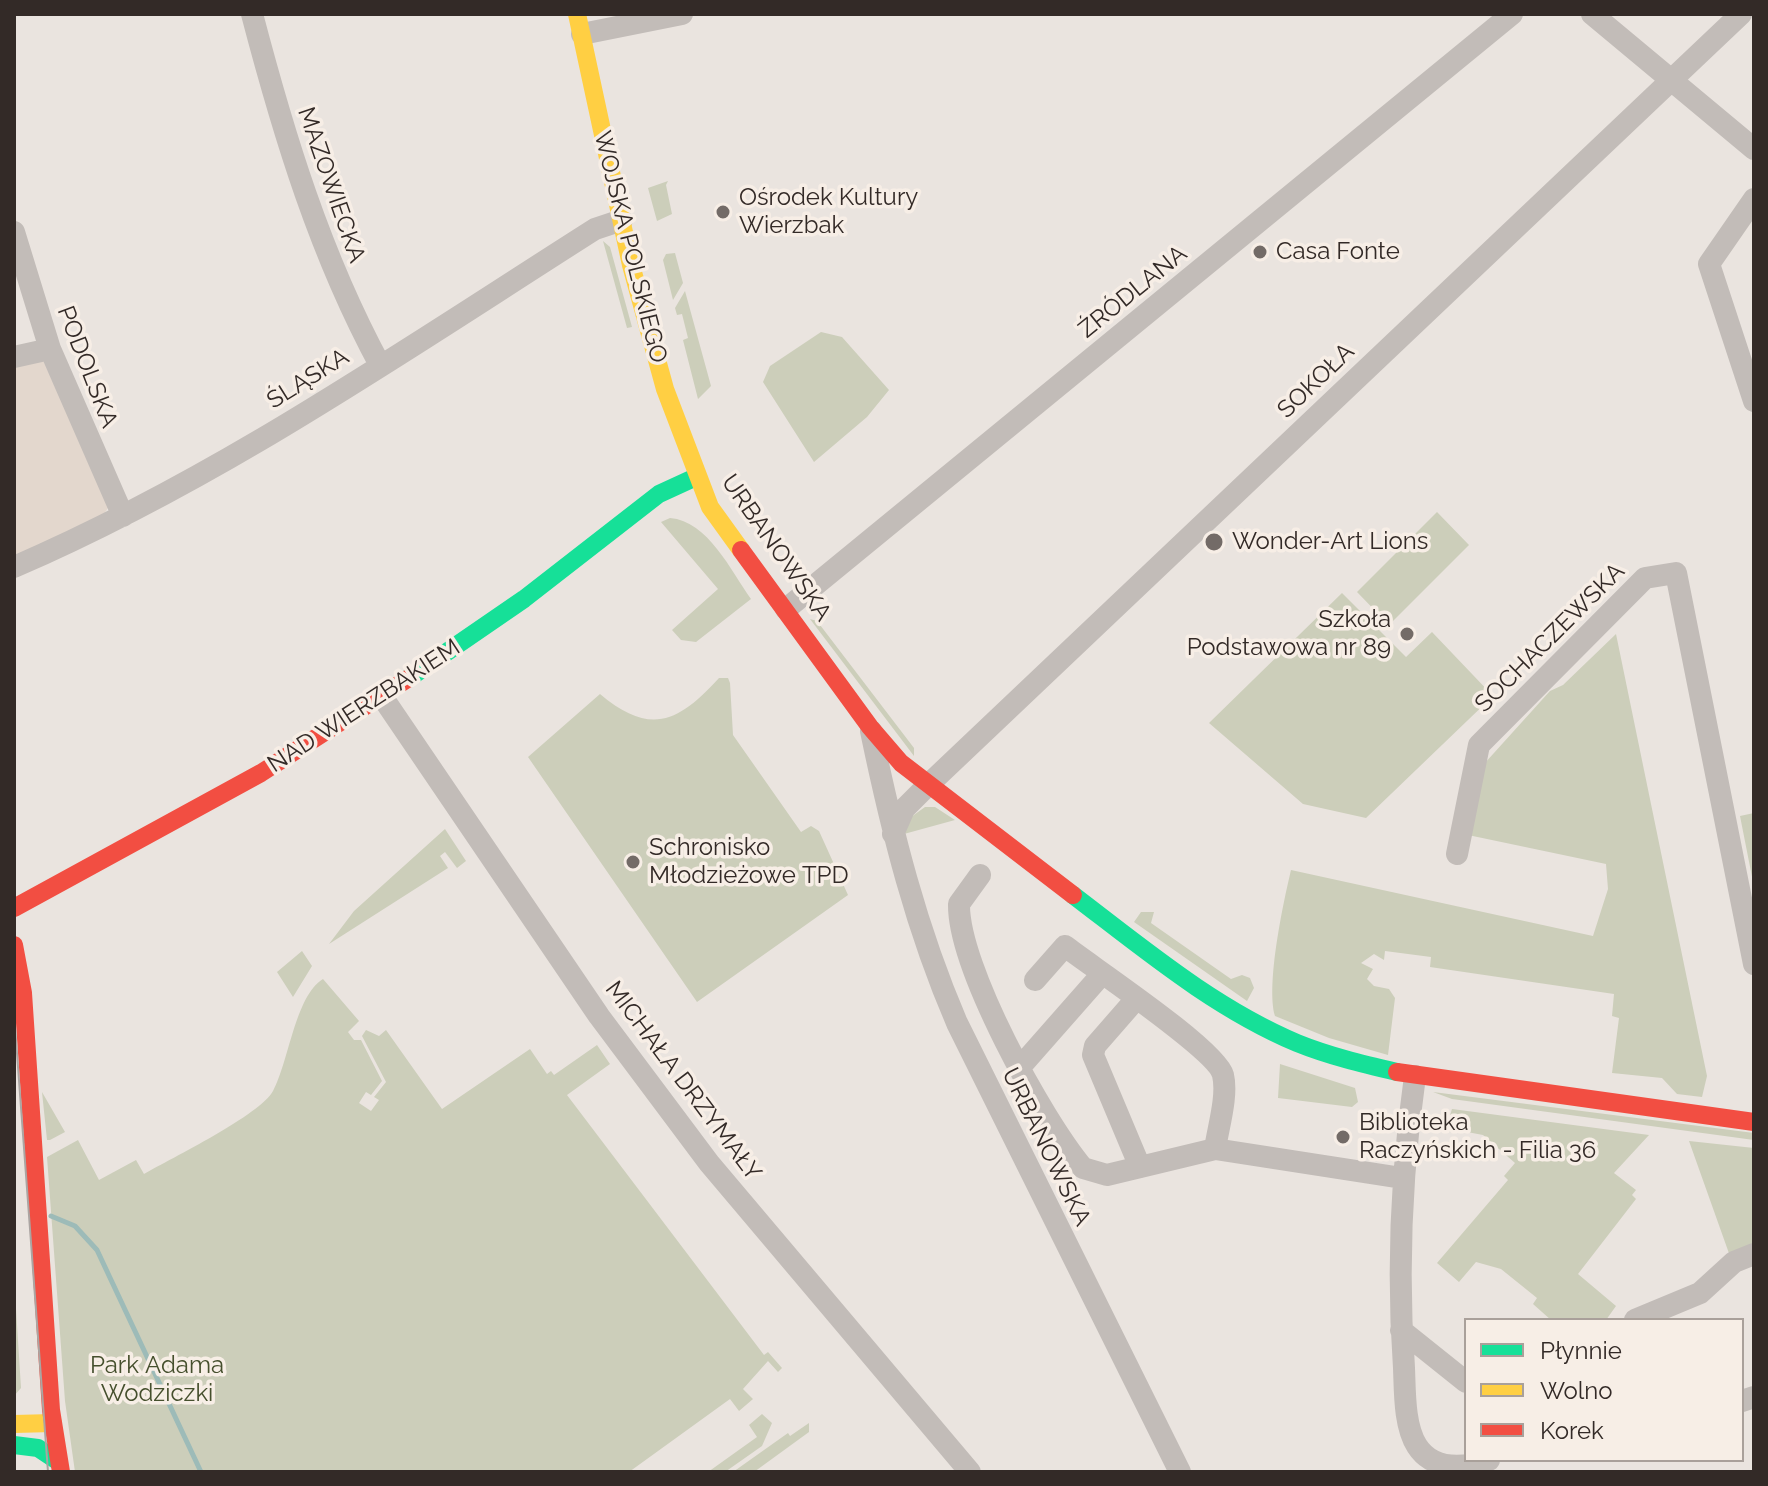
<!DOCTYPE html>
<meta charset="utf-8">
<style>
body{margin:0}
#map{position:relative;width:1768px;height:1486px;overflow:hidden;background:#eae4df;font-family:Raleway,sans-serif}
canvas{display:block}
.frame{position:absolute;inset:0;border:16px solid #332a27;pointer-events:none}
.legend{position:absolute;left:1464px;top:1318px;width:280px;height:144px;box-sizing:border-box;background:#f7eee6;border:2px solid #a9a09a;margin:0;padding:10px 14px;list-style:none;font-size:24px;color:#332a27}
.legend li{display:flex;align-items:center;gap:16px;height:40px}
.legend b{width:40px;border:2px solid #a9a09a}
</style>
<div id="map">
<canvas width="1768" height="1486"></canvas>
<div class="frame"></div>
<ul class="legend">
<li><b style="height:10px;background:#16e098"></b>Płynnie</li>
<li><b style="height:10px;background:#ffcf43"></b>Wolno</li>
<li><b style="height:10px;background:#f24e42"></b>Korek</li>
</ul>
</div>
<script>
const ctx = document.querySelector('canvas').getContext('2d');
ctx.lineJoin = 'round';
function fill(path, color) { ctx.fillStyle = color; ctx.fill(path, 'evenodd'); }
function trace(path, color, width, dash) { ctx.strokeStyle = color; ctx.lineWidth = width; ctx.lineCap = dash ? 'butt' : 'round'; ctx.setLineDash(dash || []); ctx.stroke(path); }
function label(font, color, halo, rows, align = 'center') {
  ctx.font = font + ' Raleway,sans-serif'; ctx.lineWidth = 7; ctx.setLineDash([]); ctx.textBaseline = 'middle'; ctx.strokeStyle = halo; ctx.fillStyle = color; for (const [text, x, y, turn = 0] of rows) {
    ctx.save(); ctx.translate(x, y); ctx.rotate((+turn || 0) * Math.PI / 180); ctx.textAlign = isNaN(turn) ? turn : align; if (halo) ctx.strokeText(text, 0, 0); ctx.fillText(text, 0, 0); ctx.restore();
  }
}
const green = new Path2D(`
 M 668,181 L 666,185 L 672,214 L 657,221 L 648,188 Z
 M 603,241 L 610,247 L 632,327 L 627,328 Z
 M 675,253 L 683,283 L 673,300 L 663,260 L 666,254 Z
 M 685,291 L 711,386 L 698,399 L 683,340 L 688,338 L 682,314 L 677,315 L 675,308 Z
 M 821,332 L 842,337 L 889,390 L 867,417 L 814,462 L 763,382 L 770,366 Z
 M 1437,512 L 1469,545 L 1389,625 L 1357,592 Z
 M 670,518 C 708,521 731,571 751,599 L 696,642 L 681,640 L 672,630 L 718,589 L 661,522 Z
 M 1342,593 L 1406,657 L 1432,632 L 1493,696 L 1366,818 L 1303,804 L 1209,723 Z
 M 810,619 L 817,621 L 914,748 L 914,756 Z
 M 1616,634 L 1707,1076 L 1702,1097 L 1677,1094 L 1662,1078 L 1612,1073 L 1619,1018 L 1612,1016 L 1614,994 L 1430,967 L 1431,957 L 1385,951 L 1384,960 L 1374,954 L 1361,963 L 1373,969 L 1367,979 L 1374,986 L 1389,989 L 1395,998 L 1388,1055 L 1329,1038 L 1275,1016 C 1266,984 1283,904 1291,870 L 1593,936 L 1608,889 L 1606,864 L 1468,835 L 1484,764 L 1550,691 L 1563,685 Z
 M 719,678 L 728,678 L 730,683 L 733,735 L 801,832 L 811,826 L 819,831 L 848,895 L 697,1002 L 528,757 L 600,694 C 650,736 678,723 719,678 Z
 M 925,807 L 935,807 L 955,820 L 904,834 L 911,817 Z
 M 1754,813 L 1754,887 L 1740,816 Z
 M 445,829 L 466,861 L 457,868 L 445,852 L 440,856 L 448,868 L 329,944 L 354,911 Z
 M 1141,912 L 1154,912 L 1151,923 L 1231,979 L 1242,975 L 1250,978 L 1254,988 L 1247,1001 L 1134,922 Z
 M 302,951 L 312,966 L 293,997 L 277,972 Z
 M 323,979 L 359,1021 L 348,1032 L 354,1040 L 361,1040 L 382,1081 L 371,1095 L 366,1092 L 359,1103 L 371,1111 L 379,1100 L 374,1097 L 386,1082 L 362,1036 L 366,1030 L 379,1036 L 386,1030 L 442,1109 L 530,1049 L 547,1074 L 551,1071 L 554,1075 L 597,1045 L 610,1064 L 567,1095 L 764,1355 L 768,1352 L 782,1368 L 778,1372 L 768,1361 L 743,1389 L 753,1399 L 739,1411 L 730,1399 L 629,1472 L 75,1472 L 65,1401 L 47,1157 L 78,1140 L 99,1180 L 136,1160 L 144,1174 C 172,1158 260,1115 273,1091 C 289,1062 295,996 323,979 Z
 M 1280,1064 L 1355,1088 L 1358,1102 L 1352,1107 L 1278,1098 Z
 M 42,1092 L 65,1132 L 50,1140 L 47,1140 Z
 M 1433,1092 L 1754,1133 L 1754,1140 L 1452,1099 Z
 M 1452,1109 L 1649,1135 L 1614,1173 L 1636,1190 L 1632,1195 L 1636,1199 L 1578,1274 L 1616,1306 L 1606,1320 L 1551,1320 L 1533,1304 L 1537,1298 L 1501,1269 L 1476,1262 L 1459,1282 L 1437,1263 L 1508,1180 L 1504,1176 L 1515,1163 L 1483,1135 L 1446,1128 Z
 M 1689,1141 L 1754,1148 L 1754,1253 L 1731,1259 Z
 M 14,1277 L 21,1388 L 14,1396 Z
 M 762,1414 L 772,1423 L 762,1446 L 725,1472 L 708,1472 L 757,1437 L 749,1425 Z
 M 809,1423 L 809,1432 L 754,1472 L 733,1472 L 788,1433 L 790,1436 Z`);
const plaza = new Path2D(`
 M 43,360 L 109,506 L 103,516 L 14,556 L 14,364 Z`);
const stream = new Path2D(`
 M 51,1216 L 75,1226 L 97,1250 L 201,1472`);
const street = new Path2D(`
 M 252,14 C 284,136 320,254 380,365
 M 1592,14 L 1754,149
 M 582,34 L 682,14
 M 1754,199 L 1709,264 L 1754,401
 M 14,232 L 50,349 L 123,516
 M 14,357 L 50,349
 M 14,567 C 220,478 406,349 595,229 L 622,220
 M 786,609 L 1512,14
 M 383,698 L 599,1016 L 709,1163 L 970,1472
 M 871,731 C 892,832 916,928 957,1023 L 1180,1472
 M 893,834 L 904,809 L 927,786 L 1741,14
 M 1457,854 L 1479,745 L 1645,578 L 1676,573 L 1754,964
 M 980,875 L 959,904 C 958,967 1042,1119 1083,1168 L 1107,1175 L 1215,1149 L 1402,1178
 M 1035,980 L 1065,946 C 1092,967 1217,1050 1223,1075 C 1228,1096 1218,1128 1215,1149
 M 1136,999 L 1095,1046 L 1093,1055 L 1140,1167
 M 1021,1066 L 1102,974
 M 1415,1076 C 1401,1174 1397,1270 1404,1368 C 1405,1391 1404,1426 1417,1446 C 1433,1471 1464,1468 1489,1460
 M 1635,1320 L 1700,1293 L 1734,1262 L 1754,1254
 M 1401,1330 L 1466,1382
 M 1742,1401 L 1754,1397`);
const fast = new Path2D(`
 M 409,678 L 524,599 L 659,494 L 696,477
 M 1073,895 C 1144,949 1214,1008 1297,1043 C 1329,1056 1363,1064 1397,1072
 M 14,1445 L 38,1448 L 59,1462`);
const slow = new Path2D(`
 M 577,14 L 631,265 L 665,389 L 710,507 L 741,550
 M 14,1424 L 53,1423`);
const jam = new Path2D(`
 M 741,550 L 870,727 L 901,763 L 1073,895
 M 14,908 L 261,773 L 409,678
 M 14,945 L 23,993 L 51,1410 L 61,1472
 M 1397,1072 L 1754,1122`);
const tram = new Path2D(`
 M 14,1013 L 48,1472`);
const markers = [
 [723,212,8,"#736b67"],
 [1260,252,8,"#736b67"],
 [1214,542,10,"#736b67"],
 [1407,634,8,"#736b67"],
 [633,862,8,"#736b67"],
 [1343,1137,8,"#736b67"]
];
const streetNames = [
 ["MAZOWIECKA",331,185,71],
 ["WOJSKA POLSKIEGO",630,247,76],
 ["ŹRÓDLANA",1133,292,-39],
 ["PODOLSKA",87,367,69],
 ["ŚLĄSKA",308,379,-32],
 ["SOKOŁA",1316,381,-44],
 ["URBANOWSKA",776,548,55],
 ["SOCHACZEWSKA",1550,638,-45],
 ["NAD WIERZBAKIEM",364,706,-33],
 ["MICHAŁA DRZYMAŁY",683,1081,53],
 ["URBANOWSKA",1046,1147,64]
];
const poiNames = [
 ["Ośrodek Kultury",739,198],
 ["Wierzbak",739,226],
 ["Casa Fonte",1276,252],
 ["Wonder-Art Lions",1232,542],
 ["Szkoła",1391,620,"right"],
 ["Podstawowa nr 89",1391,648,"right"],
 ["Schronisko",649,848],
 ["Młodzieżowe TPD",649,876],
 ["Biblioteka",1359,1123],
 ["Raczyńskich - Filia 36",1359,1151]
];
const parkNames = [
 ["Park Adama",157,1366],
 ["Wodziczki",157,1394]
];
fill(green, '#ccceba');
fill(plaza, '#e3d7cd');
trace(stream, '#9dbbb8', 5);
trace(street, '#c2bcb8', 22);
trace(fast, '#16e098', 18);
trace(slow, '#ffcf43', 18);
trace(jam, '#f24e42', 18);
trace(tram, '#aba5a2', 2);
for (const [x, y, r, color] of markers) { const dot = new Path2D(); dot.arc(x, y, r, 0, 2 * Math.PI); ctx.fillStyle = color; ctx.fill(dot); trace(dot, '#f7eee6', 3); }
label('24px', '#332a27', '#f7eee6', streetNames);
label('24px', '#332a27', '#f7eee6', poiNames, 'left');
label('24px', '#454f2d', '#f7eee6', parkNames);
</script>
